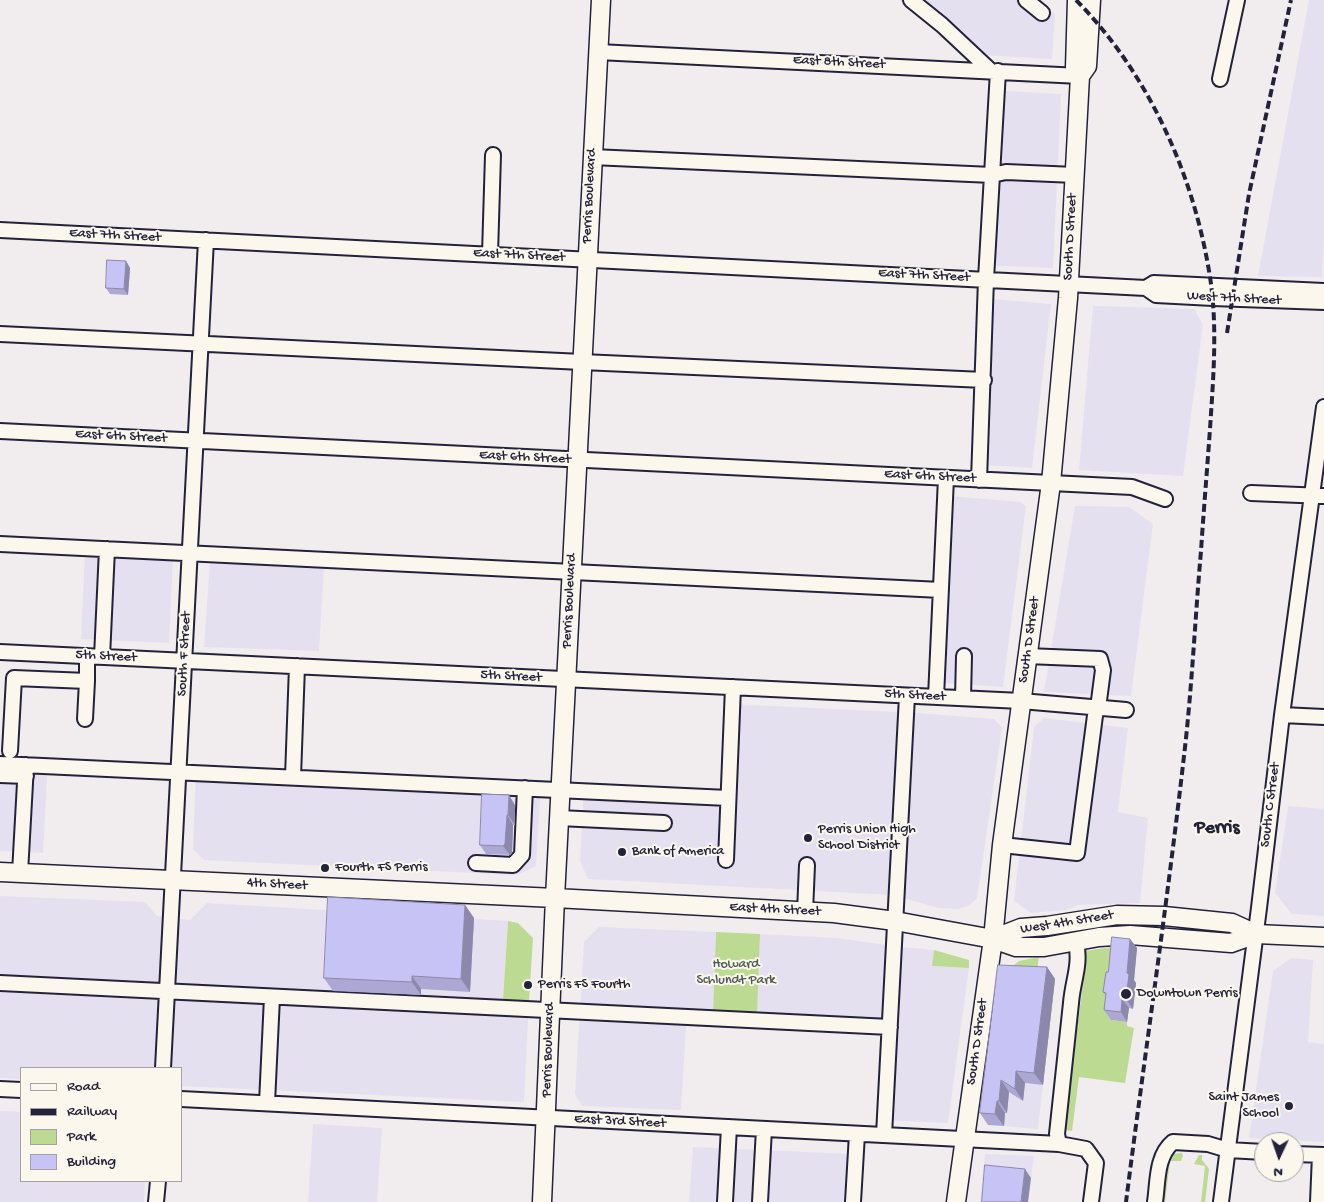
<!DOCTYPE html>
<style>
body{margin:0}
#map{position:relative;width:1324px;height:1202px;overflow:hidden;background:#f1edee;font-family:"Gochi Hand",sans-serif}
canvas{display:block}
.legend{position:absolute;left:20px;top:1067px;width:162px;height:115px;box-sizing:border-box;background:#fbf7ec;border:1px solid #a4a2a5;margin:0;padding:6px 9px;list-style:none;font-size:15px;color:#22223b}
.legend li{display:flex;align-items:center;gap:10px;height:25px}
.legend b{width:25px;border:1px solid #a4a2a5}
.north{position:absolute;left:1254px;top:1132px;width:50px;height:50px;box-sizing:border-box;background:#fbf7ec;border:1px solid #a4a2a5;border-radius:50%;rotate:183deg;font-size:14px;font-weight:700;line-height:20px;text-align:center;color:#22223b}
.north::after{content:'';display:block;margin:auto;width:18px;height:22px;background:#22223b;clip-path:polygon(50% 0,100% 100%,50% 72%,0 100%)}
</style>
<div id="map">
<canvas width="1324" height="1202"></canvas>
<ul class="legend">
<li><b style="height:6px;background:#fbf7ec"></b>Road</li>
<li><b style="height:6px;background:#22223b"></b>Railway</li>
<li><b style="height:14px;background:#bcda92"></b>Park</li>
<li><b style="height:14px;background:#c8c3f5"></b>Building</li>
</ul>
<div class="north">N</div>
</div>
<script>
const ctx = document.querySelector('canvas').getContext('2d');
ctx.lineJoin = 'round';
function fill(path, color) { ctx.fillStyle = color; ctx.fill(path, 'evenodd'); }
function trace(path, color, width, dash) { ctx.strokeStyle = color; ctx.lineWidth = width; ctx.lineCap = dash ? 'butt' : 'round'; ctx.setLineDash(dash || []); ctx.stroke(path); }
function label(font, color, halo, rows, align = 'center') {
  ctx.font = font + ' "Gochi Hand",sans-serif'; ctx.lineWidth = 4; ctx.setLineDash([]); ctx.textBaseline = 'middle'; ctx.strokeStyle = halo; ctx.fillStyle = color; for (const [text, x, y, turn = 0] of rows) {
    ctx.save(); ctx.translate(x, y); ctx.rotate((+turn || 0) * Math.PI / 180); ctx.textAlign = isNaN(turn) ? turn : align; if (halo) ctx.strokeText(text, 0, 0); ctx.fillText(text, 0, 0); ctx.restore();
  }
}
const built = new Path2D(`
 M 899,0 L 1038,0 L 1055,14 L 1052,59 L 963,54 Z
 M 1309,0 L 1324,0 L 1324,237 L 1322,277 L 1258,276 Z
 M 990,90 L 1061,94 L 1053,268 L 981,265 Z
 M 979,298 L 1051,304 L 1032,468 L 971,464 Z
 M 1093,306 L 1194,309 L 1203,325 L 1183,476 L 1079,470 Z
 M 938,495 L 1020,502 L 1026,506 L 1003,687 L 929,682 Z
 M 1075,506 L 1129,507 L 1153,524 L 1131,696 L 1044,692 Z
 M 85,552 L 173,557 L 169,643 L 81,639 Z
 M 210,561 L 324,568 L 319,651 L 204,647 Z
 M 728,704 L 917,713 L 994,719 L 1002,728 L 977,899 L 968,906 L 958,909 L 939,908 L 892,895 L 588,879 L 580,861 L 584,783 L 724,790 Z
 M 1044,718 L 1128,728 L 1118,812 L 1148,818 L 1140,903 L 1078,905 L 1066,910 L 1031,913 L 1014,901 L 1034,727 Z
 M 0,755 L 48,758 L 43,853 L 0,851 Z
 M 196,768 L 541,784 L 536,866 L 517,875 L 204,860 L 193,849 Z
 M 1288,806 L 1324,809 L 1324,916 L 1292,914 L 1275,893 Z
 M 0,896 L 145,902 L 157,916 L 190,920 L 207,903 L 508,921 L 503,1000 L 529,1001 L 524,1102 L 181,1086 L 181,1068 L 21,1068 L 21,1079 L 0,1078 Z
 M 599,927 L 716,932 L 713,1011 L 756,1014 L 760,934 L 837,938 L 902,947 L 934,950 L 932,966 L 969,968 L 948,1123 L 882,1120 L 884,1035 L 686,1026 L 681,1110 L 582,1106 L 575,1094 L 584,942 Z
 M 1291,958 L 1313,960 L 1308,1042 L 1324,1044 L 1324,1142 L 1249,1138 L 1273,971 Z
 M 1006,972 L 1055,979 L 1038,1129 L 988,1125 Z
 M 0,1111 L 21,1112 L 21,1181 L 145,1181 L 144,1202 L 0,1202 Z
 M 313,1124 L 382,1128 L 377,1202 L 308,1202 Z
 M 693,1147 L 851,1154 L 847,1202 L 689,1202 Z
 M 985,1154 L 1034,1156 L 1028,1202 L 980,1202 Z`);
const green = new Path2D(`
 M 508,921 L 518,923 L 533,938 L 529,1001 L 503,1000 Z
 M 716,932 L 760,934 L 757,1014 L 713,1012 Z
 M 1118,946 L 1111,1020 L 1127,1022 L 1127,1026 L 1134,1028 L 1125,1083 L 1079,1077 L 1072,1131 L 1065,1130 L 1063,1128 L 1086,964 L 1085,951 Z
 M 934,950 L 969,960 L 969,968 L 932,966 Z
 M 1039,957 L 1036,976 L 1006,972 L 1019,961 Z
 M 1182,1153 L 1183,1156 L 1181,1161 L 1170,1161 L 1165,1202 L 1163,1202 L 1167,1160 L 1172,1154 Z
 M 1199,1155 L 1202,1155 L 1202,1160 L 1209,1169 L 1205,1202 L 1201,1202 L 1205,1166 L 1194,1164 Z`);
const minor = new Path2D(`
 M 911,0 L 942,25 L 991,71
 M 1026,0 L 1042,13
 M 598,52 L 1080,76
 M 1220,79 L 1237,0
 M 592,157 L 992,175 L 1006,172 L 1075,175
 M 0,230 L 1146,288 L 1156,295 L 1213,298 L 1324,302
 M 490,254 L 493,155
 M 1146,288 L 1154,283 L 1324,291
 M 0,334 L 582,362 L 984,380
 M 0,431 L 1132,487 L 1165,499
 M 979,480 L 986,279 L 998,71
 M 1251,493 L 1324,496
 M 0,544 L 941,590
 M 0,652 L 1021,701 L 1126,710
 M 1027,656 L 1100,659 L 1103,670 L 1098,708
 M 102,657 L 107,549
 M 936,697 L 946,478
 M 963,698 L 964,656
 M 1282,715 L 1324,717
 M 85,719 L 87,681
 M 10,751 L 14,678 L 87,681 L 87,656
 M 0,764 L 728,798
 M 0,775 L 26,776
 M 293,777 L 297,666
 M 559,818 L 664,823
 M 1002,845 L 1077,853 L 1096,708
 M 726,860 L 733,687
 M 476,863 L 513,865 L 522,855 L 525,788
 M 20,873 L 26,765
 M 805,912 L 807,865
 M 0,983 L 890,1027
 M 163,1068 L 206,240
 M 0,1089 L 21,1090
 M 181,1099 L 1059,1144 L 1086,1149 L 1096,1163 L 1091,1202
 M 267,1103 L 272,997
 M 884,1135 L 907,696
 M 1059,1144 L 1057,1134 C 1062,1090 1066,1046 1071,1003 C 1073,979 1081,966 1076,941
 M 1294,1154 L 1324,1155
 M 156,1202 L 158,1181
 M 725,1202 L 729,1127
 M 760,1202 L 764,1129
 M 853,1202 L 857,1134
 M 1155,1202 C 1158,1182 1156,1156 1173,1142 L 1208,1144 L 1228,1150 L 1264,1152
 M 1221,1202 L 1259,908 L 1282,715 L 1324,407
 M 1318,1202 L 1320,1155`);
const major = new Path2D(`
 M 1077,0 L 1075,68 L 1080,76
 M 0,872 L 555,898 L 834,913 L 895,921 L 993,939 L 1016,947 L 1044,947 L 1099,937 L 1130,935 L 1231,943 L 1256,934 L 1324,937
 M 993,939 L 1021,928 L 1047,926 L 1117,915 L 1164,916 L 1232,923 L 1256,934
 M 542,1202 L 555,898 L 601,0
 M 956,1202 L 993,939 L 1002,845 L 1051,483 L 1068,298 L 1080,76 L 1087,66 L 1091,0`);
const rail = new Path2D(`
 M 1076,0 C 1149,74 1194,175 1210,277 C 1217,322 1214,368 1211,414 C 1208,460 1204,505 1201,551 C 1195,619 1192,688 1184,756 C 1167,905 1145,1053 1126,1202
 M 1227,333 L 1249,194 L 1291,0`);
const wall = new Path2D(`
 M 126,261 L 130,268 L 128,295 L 110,294 L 106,288 Z
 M 515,805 L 515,825 L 513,825 L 512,853 L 510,855 L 486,854 L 480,845 Z
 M 465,905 L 474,918 L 470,992 L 421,989 L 421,995 L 333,991 L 324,978 Z
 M 1130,939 L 1137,948 L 1134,980 L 1136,983 L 1133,1009 L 1129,1008 L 1127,1022 L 1111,1020 L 1104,1010 L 1106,996 L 1103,992 L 1108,972 Z
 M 1047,967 L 1055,979 L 1043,1085 L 1025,1083 L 1023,1101 L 1009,1092 L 1007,1113 L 1005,1113 L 1004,1126 L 988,1125 L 980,1113 Z`);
const shadedWall = new Path2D(`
 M 126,261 L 130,268 L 128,295 L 124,289 Z
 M 509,795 L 515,805 L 515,825 L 508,815 Z
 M 507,815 L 513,825 L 512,853 L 510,855 L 503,846 Z
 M 465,905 L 474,918 L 470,992 L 461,979 Z
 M 1130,939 L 1137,948 L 1134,980 L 1136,983 L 1133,1009 L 1126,999 L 1127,973 Z
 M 1047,967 L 1055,979 L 1043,1085 L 1034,1073 Z
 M 412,976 L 421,989 L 421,995 L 412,982 Z
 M 1122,999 L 1129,1008 L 1127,1022 L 1121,1012 Z
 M 1016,1071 L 1025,1083 L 1023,1101 L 1015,1089 Z
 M 1001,1080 L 1009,1092 L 1007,1113 L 999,1101 Z
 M 997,1101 L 1005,1113 L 1004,1126 L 995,1114 Z
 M 1025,1169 L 1031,1178 L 1028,1202 L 1021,1202 Z`);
const building = new Path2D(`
 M 107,260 L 126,261 L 124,289 L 106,288 Z
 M 482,794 L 509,795 L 508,815 L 507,815 L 505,844 L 503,846 L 480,845 Z
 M 328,897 L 465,905 L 461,979 L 412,976 L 412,982 L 324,978 Z
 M 1112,937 L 1130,939 L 1127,973 L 1129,974 L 1126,999 L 1122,999 L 1121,1012 L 1104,1010 L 1106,993 L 1103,992 L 1106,972 L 1108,972 Z
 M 998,965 L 1047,967 L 1034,1073 L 1016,1071 L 1015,1089 L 1001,1080 L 999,1101 L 997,1101 L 995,1114 L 980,1113 Z
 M 985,1165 L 1025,1169 L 1021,1202 L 982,1202 Z`);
const markers = [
 [808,838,5,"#22223b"],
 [622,852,5,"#22223b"],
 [325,868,5,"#22223b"],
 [528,985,5,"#22223b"],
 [1126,994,6,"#22223b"],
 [1289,1106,5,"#22223b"]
];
const streetNames = [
 ["East 8th Street",839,63,3],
 ["Perris Boulevard",590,196,-87],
 ["East 7th Street",115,236,3],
 ["South D Street",1071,237,-87],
 ["East 7th Street",519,256,3],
 ["East 7th Street",924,276,3],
 ["West 7th Street",1234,299,3],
 ["East 6th Street",121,437,3],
 ["East 6th Street",525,458,3],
 ["East 6th Street",930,477,3],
 ["Perris Boulevard",570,601,-87],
 ["South D Street",1030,640,-82],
 ["South F Street",185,654,-87],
 ["5th Street",106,657,3],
 ["5th Street",511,677,3],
 ["5th Street",915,696,3],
 ["South C Street",1271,805,-83],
 ["4th Street",277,885,3],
 ["East 4th Street",775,910,3],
 ["West 4th Street",1067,923,-9],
 ["South D Street",978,1042,-82],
 ["Perris Boulevard",549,1050,-88],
 ["East 3rd Street",620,1122,3]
];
const poiNames = [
 ["Perris Union High",818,830],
 ["School District",818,846],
 ["Bank of America",632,852],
 ["Fourth FS Perris",335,868],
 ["Perris FS Fourth",538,985],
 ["Downtown Perris",1137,994],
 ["Saint James",1279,1098,"right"],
 ["School",1279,1114,"right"]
];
const parkNames = [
 ["Howard",736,965],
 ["Schlundt Park",736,981]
];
const districtNames = [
 ["Perris",1217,829]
];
fill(built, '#e5e0f0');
fill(green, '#bcda92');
trace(minor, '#22223b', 18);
trace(major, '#22223b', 21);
trace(minor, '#fbf7ec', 14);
trace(major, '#fbf7ec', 18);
trace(rail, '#22223b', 4, [8, 4]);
fill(wall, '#aca8d3');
fill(shadedWall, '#8c88ac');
fill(building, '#c8c3f5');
trace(building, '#8c88ac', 1);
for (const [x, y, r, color] of markers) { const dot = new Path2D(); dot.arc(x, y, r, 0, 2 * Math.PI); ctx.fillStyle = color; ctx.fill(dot); trace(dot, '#fbf7ec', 2); }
label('14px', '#22223b', '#fbf7ec', streetNames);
label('14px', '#22223b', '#fbf7ec', poiNames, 'left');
label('14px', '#505955', '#fbf7ec', parkNames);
label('bold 19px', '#22223b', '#fbf7ec', districtNames);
</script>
